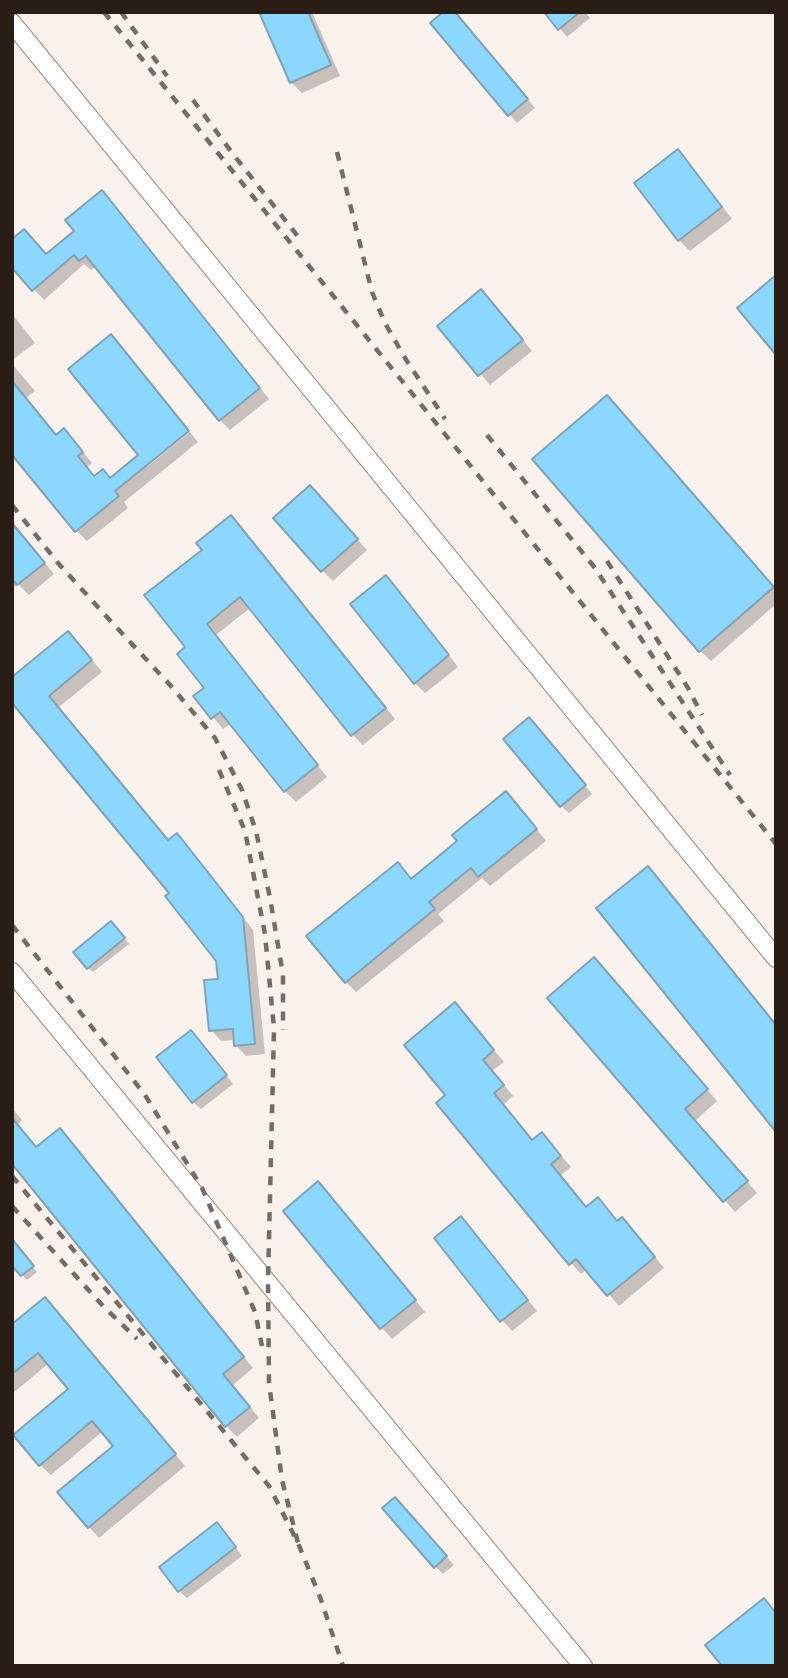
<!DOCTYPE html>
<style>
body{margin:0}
#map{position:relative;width:788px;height:1678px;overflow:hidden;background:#fcfcfc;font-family:"Open Sans",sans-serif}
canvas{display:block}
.frame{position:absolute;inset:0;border:14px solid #291d16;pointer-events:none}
</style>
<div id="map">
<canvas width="788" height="1678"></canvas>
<div class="frame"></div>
</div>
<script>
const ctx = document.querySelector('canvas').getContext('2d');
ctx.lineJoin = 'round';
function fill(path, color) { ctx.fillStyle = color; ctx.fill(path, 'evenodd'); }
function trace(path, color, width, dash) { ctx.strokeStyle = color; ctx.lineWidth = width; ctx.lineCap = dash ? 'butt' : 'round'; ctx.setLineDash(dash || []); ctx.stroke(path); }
const built = new Path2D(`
 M 12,12 L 776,12 L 776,1666 L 12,1666 Z`);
const shadow = new Path2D(`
 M 261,12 L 312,12 L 340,76 L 302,93 L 291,82 Z
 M 546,12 L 585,12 L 590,18 L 567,37 Z
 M 457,17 L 535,108 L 517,123 L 432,24 Z
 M 677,151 L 688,162 L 732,219 L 690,251 L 679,240 L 636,183 Z
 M 112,203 L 269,399 L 230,430 L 220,420 L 96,266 L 91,270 L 84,264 L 44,300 L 12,265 L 47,256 Z
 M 492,302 L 532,351 L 490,385 L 439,326 Z
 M 12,314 L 35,343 L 12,360 Z
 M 12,364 L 35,391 L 26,398 L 57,436 L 74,441 L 92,463 L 87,467 L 95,478 L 111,479 L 145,464 L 148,466 L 190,432 L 198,442 L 124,502 L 128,508 L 87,541 L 77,531 L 12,452 Z
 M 618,407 L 776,590 L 776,604 L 711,661 L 700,651 Z
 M 320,498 L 367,550 L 333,581 L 322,570 Z
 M 231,517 L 241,528 L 395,719 L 363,745 L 353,735 L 250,608 L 216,635 L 327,777 L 296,802 L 285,791 L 231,723 L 223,729 L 195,696 L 206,688 L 188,648 L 204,550 Z
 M 12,523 L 54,574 L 29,595 L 18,584 L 12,588 Z
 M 396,588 L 458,667 L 425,693 L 415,683 Z
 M 79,644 L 102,672 L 59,707 L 169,842 L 177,836 L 187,846 L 253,930 L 265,1054 L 246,1056 L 236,1045 L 235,1040 L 221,1041 L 211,1030 L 220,981 L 217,960 L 172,893 L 12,700 Z
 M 537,728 L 592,794 L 569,813 L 561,806 Z
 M 517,804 L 546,841 L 490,886 L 482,878 L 438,914 L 444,921 L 356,992 L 346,982 L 398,864 L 412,880 Z
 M 116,928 L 129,944 L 93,972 L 88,968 Z
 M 605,970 L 717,1101 L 695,1121 L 757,1193 L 735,1212 L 549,999 Z
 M 465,1015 L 504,1062 L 492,1071 L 513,1096 L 503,1105 L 533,1141 L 542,1134 L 571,1167 L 560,1176 L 587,1208 L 608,1210 L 618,1222 L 632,1229 L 664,1268 L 619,1306 L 587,1269 L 581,1274 L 571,1263 L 447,1095 Z
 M 191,1032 L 233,1084 L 201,1109 L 193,1102 Z
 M 12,1108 L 22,1120 L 18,1125 L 37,1149 L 70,1141 L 253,1368 L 233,1385 L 259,1418 L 237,1437 L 226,1426 L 12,1161 Z
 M 329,1194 L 425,1312 L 392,1339 L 382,1328 L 285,1211 Z
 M 471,1229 L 537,1311 L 512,1331 L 502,1320 Z
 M 12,1241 L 37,1272 L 27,1280 L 12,1263 Z
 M 55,1310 L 185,1466 L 99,1538 L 89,1527 L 115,1446 L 103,1431 L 51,1475 L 40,1465 L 71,1389 L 49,1363 L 12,1394 L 12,1326 Z
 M 403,1507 L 454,1565 L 443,1574 L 435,1566 Z
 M 224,1532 L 242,1556 L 187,1598 L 179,1591 Z`);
const building = new Path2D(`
 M 259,12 L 308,12 L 331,65 L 290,83 Z
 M 443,12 L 455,12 L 528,99 L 508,116 L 430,23 Z
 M 544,12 L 580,12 L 558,30 Z
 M 678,149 L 722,207 L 678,241 L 634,183 Z
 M 102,190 L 260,388 L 219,421 L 86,256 L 79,261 L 74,255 L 32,291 L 12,268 L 12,239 L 24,229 L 46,254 L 74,231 L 65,220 Z
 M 776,275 L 776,355 L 737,308 Z
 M 481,289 L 523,340 L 478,376 L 437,326 Z
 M 111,334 L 189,431 L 115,491 L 119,496 L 75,532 L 12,455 L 12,381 L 56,435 L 64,428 L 83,452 L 78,456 L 94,476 L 103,469 L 110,478 L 138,455 L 68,369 Z
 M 607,395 L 774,587 L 699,652 L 532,459 Z
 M 310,485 L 358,539 L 321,572 L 273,518 Z
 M 231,515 L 386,708 L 351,736 L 240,597 L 207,624 L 318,765 L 284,792 L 220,712 L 211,719 L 193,696 L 204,688 L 177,654 L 185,647 L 144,595 L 202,550 L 196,543 Z
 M 12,523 L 45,563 L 17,585 L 12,579 Z
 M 386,575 L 449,655 L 414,684 L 350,604 Z
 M 68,631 L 92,660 L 49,696 L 168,840 L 177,833 L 243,917 L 255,1044 L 234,1046 L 233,1029 L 209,1031 L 204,980 L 218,979 L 216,961 L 165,896 L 169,893 L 12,703 L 12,677 Z
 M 529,717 L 586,785 L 560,807 L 503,739 Z
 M 506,791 L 537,829 L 478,877 L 471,868 L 429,902 L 435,909 L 345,983 L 306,936 L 398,862 L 411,879 L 457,841 L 452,835 Z
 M 648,866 L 776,1025 L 776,1132 L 596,908 Z
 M 111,921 L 125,938 L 87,969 L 73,952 Z
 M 594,957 L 708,1089 L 685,1109 L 748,1181 L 723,1202 L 547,998 Z
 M 455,1002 L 494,1050 L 483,1060 L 504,1085 L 494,1093 L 532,1140 L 542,1132 L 561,1156 L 551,1164 L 586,1207 L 598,1197 L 617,1221 L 622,1217 L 655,1257 L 607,1296 L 576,1259 L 569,1265 L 436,1103 L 445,1095 L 404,1045 Z
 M 191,1030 L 227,1075 L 192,1103 L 156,1057 Z
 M 12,1118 L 36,1147 L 60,1128 L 244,1357 L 223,1374 L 250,1407 L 225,1427 L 12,1164 Z
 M 318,1181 L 416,1300 L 380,1329 L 283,1211 Z
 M 461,1216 L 528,1300 L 500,1322 L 434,1238 Z
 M 12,1239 L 34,1266 L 21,1276 L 12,1266 Z
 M 45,1297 L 176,1454 L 88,1528 L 57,1492 L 113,1446 L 92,1421 L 39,1466 L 13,1435 L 68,1389 L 38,1353 L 12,1374 L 12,1324 Z
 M 395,1497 L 447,1556 L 434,1568 L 382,1508 Z
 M 217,1522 L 236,1547 L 178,1592 L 159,1567 Z
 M 764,1598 L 776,1613 L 776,1666 L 722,1666 L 705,1645 Z`);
const minor = new Path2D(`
 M 12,23 L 776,958
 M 12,972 L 583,1666`);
const rail = new Path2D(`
 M 104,12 L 776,844
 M 121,12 L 167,76
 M 193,100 L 233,154 L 300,239
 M 337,152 L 372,292 L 385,323 L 405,358 L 445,419
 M 487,435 L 595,568 L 730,775
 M 12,505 L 58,563 L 106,616 L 170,685 L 215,738 L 242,790 L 256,831 L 270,898 L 283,975 L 283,1030
 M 607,561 L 688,688 L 702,715
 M 219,770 L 245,831 L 265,934 L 274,1028 L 268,1281 L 269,1383 L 282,1480 L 298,1543
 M 12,925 L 145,1095 L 202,1188 L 255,1312 L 262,1346
 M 12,1176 L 269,1486 L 298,1543 L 320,1597 L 343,1666
 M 12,1206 L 103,1306 L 137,1339`);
fill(built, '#f9f1ec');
fill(shadow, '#0003');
fill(building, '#8cd7fd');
trace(building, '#82a3b5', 2);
trace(minor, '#957966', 20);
trace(minor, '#fff', 18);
trace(rail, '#736c67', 4.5, [9, 9]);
</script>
